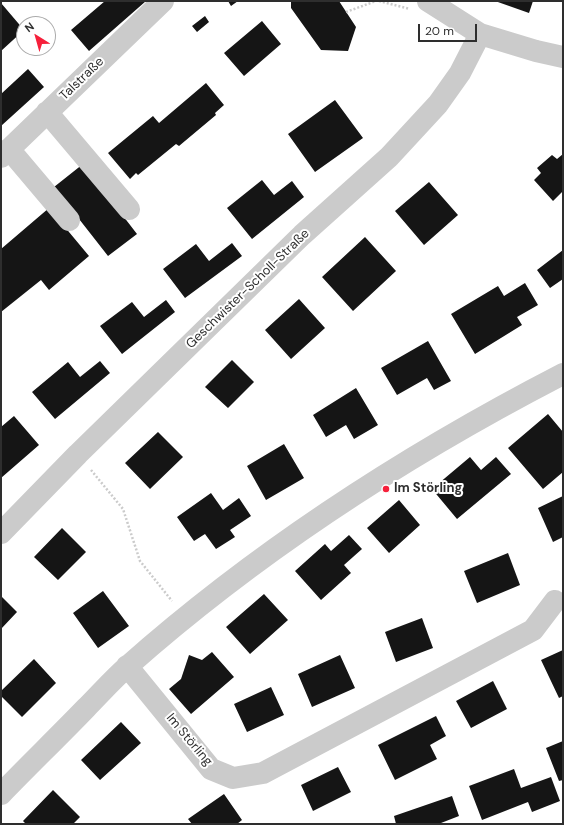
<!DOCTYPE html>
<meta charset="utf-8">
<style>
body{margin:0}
#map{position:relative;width:564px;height:825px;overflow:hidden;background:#fff;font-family:"DM Sans",sans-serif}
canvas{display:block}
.frame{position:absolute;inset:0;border:2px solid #2e2e2e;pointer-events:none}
.north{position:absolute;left:16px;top:16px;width:40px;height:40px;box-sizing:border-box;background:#fff;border:1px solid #ababab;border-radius:50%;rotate:323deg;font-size:11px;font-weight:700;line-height:16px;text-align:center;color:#2e2e2e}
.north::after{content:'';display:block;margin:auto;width:14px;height:18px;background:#f6203b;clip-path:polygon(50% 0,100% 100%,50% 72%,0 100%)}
.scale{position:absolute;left:418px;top:24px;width:59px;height:18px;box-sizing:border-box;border:2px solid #2e2e2e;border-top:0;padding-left:5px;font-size:12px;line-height:14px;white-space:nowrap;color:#2e2e2e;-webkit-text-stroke:3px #fff;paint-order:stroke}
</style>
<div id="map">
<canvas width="564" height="825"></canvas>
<div class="frame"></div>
<div class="north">N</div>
<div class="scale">20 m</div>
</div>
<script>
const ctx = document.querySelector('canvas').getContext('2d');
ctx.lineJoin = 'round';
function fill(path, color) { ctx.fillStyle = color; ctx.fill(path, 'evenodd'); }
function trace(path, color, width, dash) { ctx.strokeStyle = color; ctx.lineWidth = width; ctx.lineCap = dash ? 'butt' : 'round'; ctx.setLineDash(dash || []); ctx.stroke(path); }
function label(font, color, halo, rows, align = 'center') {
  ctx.font = font + ' "DM Sans",sans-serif'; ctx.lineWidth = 4; ctx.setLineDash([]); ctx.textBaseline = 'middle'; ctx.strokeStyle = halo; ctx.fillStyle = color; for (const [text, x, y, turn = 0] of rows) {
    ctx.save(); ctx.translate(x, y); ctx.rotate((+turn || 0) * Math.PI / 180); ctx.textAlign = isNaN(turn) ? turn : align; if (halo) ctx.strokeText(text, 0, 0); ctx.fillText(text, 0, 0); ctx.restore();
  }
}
const building = new Path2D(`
 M 105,1 L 146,1 L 89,51 L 71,30 Z
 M 228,1 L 238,1 L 231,6 Z
 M 291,1 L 339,1 L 356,27 L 348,51 L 321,50 L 291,8 Z
 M 495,1 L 533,1 L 529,13 Z
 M 1,3 L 24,30 L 1,51 Z
 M 205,16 L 209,22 L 197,32 L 192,26 Z
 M 262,21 L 281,44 L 244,76 L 224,53 Z
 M 28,69 L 44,87 L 1,126 L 1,94 Z
 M 206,83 L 224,105 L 215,113 L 216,115 L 179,146 L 176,144 L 138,175 L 136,173 L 130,179 L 108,153 L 153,116 L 159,123 Z
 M 335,100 L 363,138 L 315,172 L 288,134 Z
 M 563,154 L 563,191 L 553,201 L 534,180 L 541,173 L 537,168 L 552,155 L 557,159 Z
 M 83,164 L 137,234 L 108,256 L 54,187 Z
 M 262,180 L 274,195 L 292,181 L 304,197 L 252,239 L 227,208 Z
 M 429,182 L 458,215 L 424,245 L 395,211 Z
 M 49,208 L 89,256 L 49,290 L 41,280 L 1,312 L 1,249 Z
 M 365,237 L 396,271 L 353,311 L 322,277 Z
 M 232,243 L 242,256 L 185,298 L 163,269 L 196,244 L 209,261 Z
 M 563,250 L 563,279 L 550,288 L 537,270 Z
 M 525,283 L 538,305 L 517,317 L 522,325 L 475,354 L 451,314 L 498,286 L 504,296 Z
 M 299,299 L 325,328 L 291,359 L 265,330 Z
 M 166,300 L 175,312 L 122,354 L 100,326 L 132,302 L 144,317 Z
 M 428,341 L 451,381 L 434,390 L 427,378 L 397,395 L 381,368 Z
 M 232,360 L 254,382 L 228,408 L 205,387 Z
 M 100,361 L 110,373 L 55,419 L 32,392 L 68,362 L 80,377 Z
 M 356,388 L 378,425 L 354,439 L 346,425 L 326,437 L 313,415 Z
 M 548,414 L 563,432 L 563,472 L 543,489 L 508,448 Z
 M 14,416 L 39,445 L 1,478 L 1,427 Z
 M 158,432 L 183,457 L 150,489 L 125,463 Z
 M 284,444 L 304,478 L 266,500 L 247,466 Z
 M 470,457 L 481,470 L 496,457 L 511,474 L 457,519 L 432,489 Z
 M 211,493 L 223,510 L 239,498 L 251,516 L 230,530 L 235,537 L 216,549 L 205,534 L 194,541 L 177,517 Z
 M 563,496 L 563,537 L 553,542 L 538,508 Z
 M 399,500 L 420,525 L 389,553 L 367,528 Z
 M 62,528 L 86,552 L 58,580 L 34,557 Z
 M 349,535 L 362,549 L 344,565 L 351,573 L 321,600 L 295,571 L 325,544 L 331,551 Z
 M 508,553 L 520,585 L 477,603 L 464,571 Z
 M 103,591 L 129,626 L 98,648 L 73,613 Z
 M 264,594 L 288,620 L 250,654 L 226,627 Z
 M 1,596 L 17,612 L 1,629 Z
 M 422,618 L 433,648 L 396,662 L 385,632 Z
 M 563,650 L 563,696 L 559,698 L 541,660 Z
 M 212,652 L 234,677 L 191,714 L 169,689 L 181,679 L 189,655 L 202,660 Z
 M 340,655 L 355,688 L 312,707 L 298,674 Z
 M 34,659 L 56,683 L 22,717 L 1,696 L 1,691 Z
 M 493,681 L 507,709 L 471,728 L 456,701 Z
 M 271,687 L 284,715 L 247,732 L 234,704 Z
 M 436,716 L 446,736 L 430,745 L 437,759 L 395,780 L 378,745 Z
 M 121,722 L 141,743 L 100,780 L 81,760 Z
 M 563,741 L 563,780 L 559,781 L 546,748 Z
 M 338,767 L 351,792 L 313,811 L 301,785 Z
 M 514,769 L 521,788 L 551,777 L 560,801 L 532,812 L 528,802 L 482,820 L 469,786 Z
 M 53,790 L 80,817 L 73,824 L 26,824 L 23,821 Z
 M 224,794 L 242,820 L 237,824 L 192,824 L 188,819 Z
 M 452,796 L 459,816 L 441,823 L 442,824 L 396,824 L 394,816 Z`);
const path = new Path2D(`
 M 379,1 L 410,9
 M 346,12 L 376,1
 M 91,470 L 123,509 L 140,561 L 172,601`);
const minor = new Path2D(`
 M 428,1 L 480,34 L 536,51 L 563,57
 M 47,112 L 129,209
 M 9,149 L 69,220
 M 1,157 L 163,1
 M 1,533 L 78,454 L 302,235 L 389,157 L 438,104 L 460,73 L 480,34
 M 127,666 L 211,769 L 233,778 L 263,773 L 533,630 L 555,601
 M 1,794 C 29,765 58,737 86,708 C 100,694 113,679 128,666 C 259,550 408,454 563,374`);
const markers = [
 [386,489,4,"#f6203b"]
];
const streetNames = [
 ["Talstraße",82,79,-44],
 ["Geschwister-Scholl-Straße",248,289,-44],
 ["Im Störling",189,740,50]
];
const poiNames = [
 ["Im Störling",394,489]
];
fill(building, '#151515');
trace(path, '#cbcbcb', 2.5, [2, 2]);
trace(minor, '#cbcbcb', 22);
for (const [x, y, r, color] of markers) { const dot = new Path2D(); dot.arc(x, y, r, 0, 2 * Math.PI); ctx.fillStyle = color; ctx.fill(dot); trace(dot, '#fff', 1.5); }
label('13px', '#2e2e2e', '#fff', streetNames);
label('bold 13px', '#2e2e2e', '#fff', poiNames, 'left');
</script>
